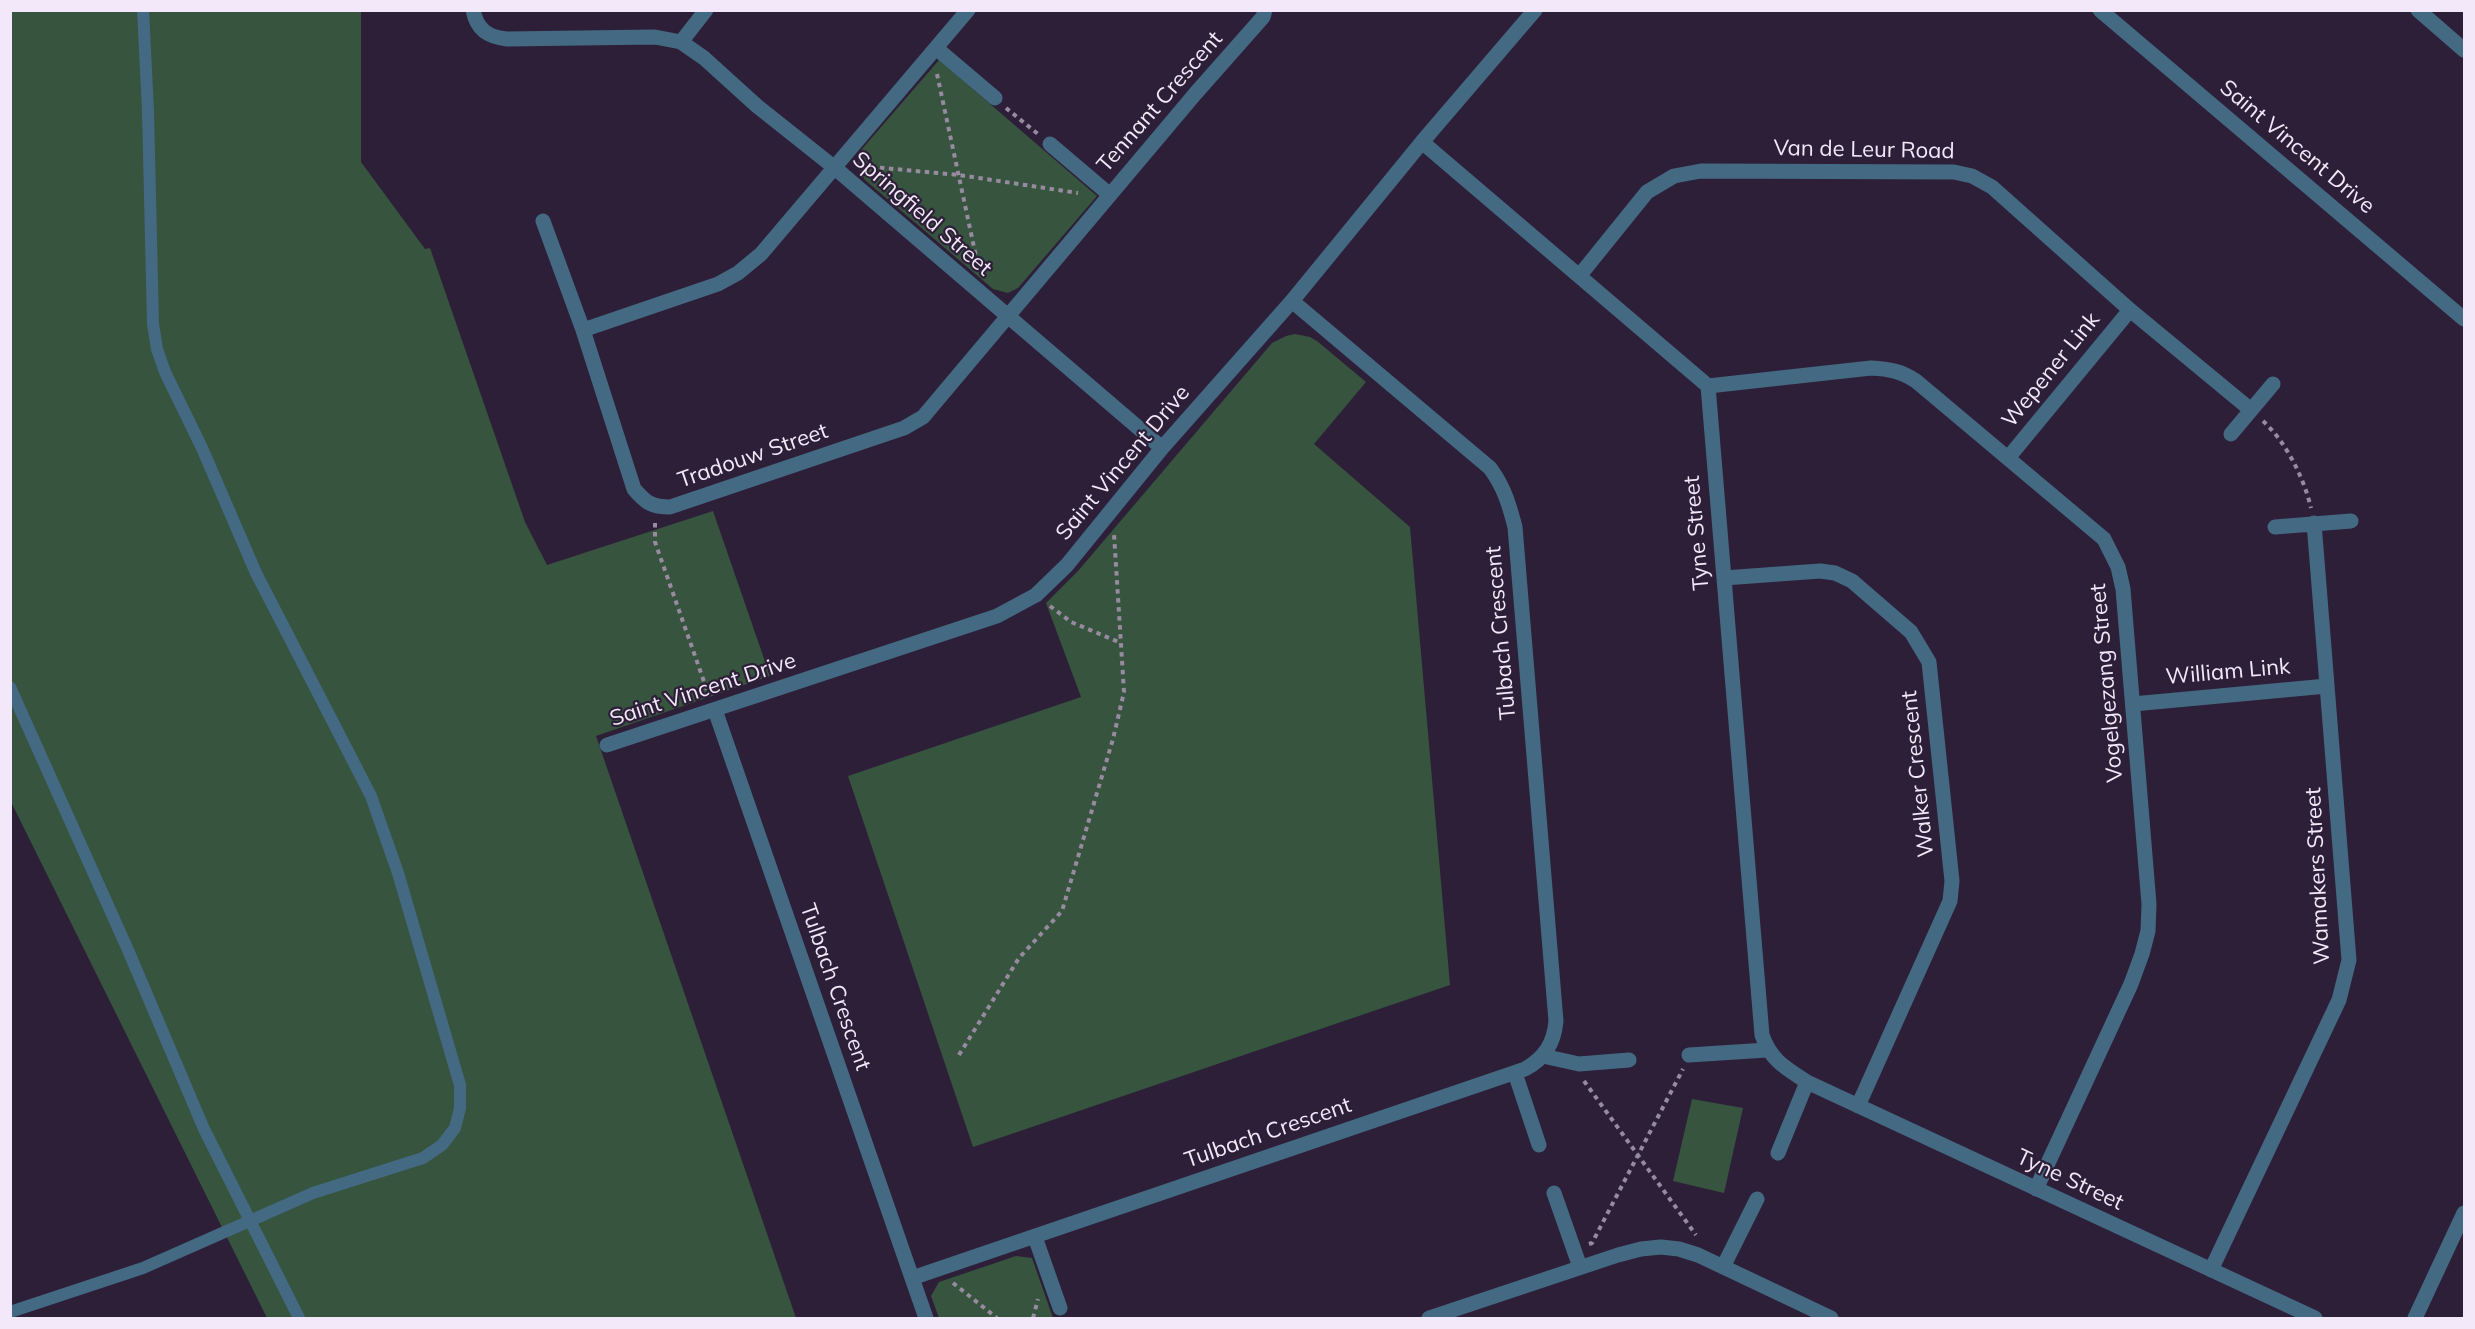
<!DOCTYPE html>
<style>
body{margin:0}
#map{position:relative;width:2475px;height:1329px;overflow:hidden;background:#2e1f38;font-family:Mulish,sans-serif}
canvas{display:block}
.frame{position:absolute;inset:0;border:12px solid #f2e8f9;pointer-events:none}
</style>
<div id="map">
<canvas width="2475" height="1329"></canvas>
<div class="frame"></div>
</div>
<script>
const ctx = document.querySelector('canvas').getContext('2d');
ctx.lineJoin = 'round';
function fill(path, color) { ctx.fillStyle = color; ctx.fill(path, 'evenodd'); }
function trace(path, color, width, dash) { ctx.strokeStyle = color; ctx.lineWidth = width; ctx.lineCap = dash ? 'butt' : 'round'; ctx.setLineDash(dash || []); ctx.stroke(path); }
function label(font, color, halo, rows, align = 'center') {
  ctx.font = font + ' Mulish,sans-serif'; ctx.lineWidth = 4.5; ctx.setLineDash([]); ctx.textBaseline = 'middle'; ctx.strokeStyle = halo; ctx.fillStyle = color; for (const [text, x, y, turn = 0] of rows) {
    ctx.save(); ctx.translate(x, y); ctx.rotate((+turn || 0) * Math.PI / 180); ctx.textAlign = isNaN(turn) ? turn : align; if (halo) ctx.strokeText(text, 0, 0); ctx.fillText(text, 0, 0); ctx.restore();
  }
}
const green = new Path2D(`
 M 10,11 L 361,11 L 361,162 L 425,249 L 430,248 L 525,522 L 547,565 L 713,511 L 770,676 L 596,736 L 796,1318 L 267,1318 L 11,802 Z
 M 939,60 L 1097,196 L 1018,288 L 1008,293 L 993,289 L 865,180 C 857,169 856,161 862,149 Z
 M 1295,334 L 1310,337 L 1317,341 L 1366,382 L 1314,444 L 1410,527 L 1450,985 L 973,1147 L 848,776 L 1081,697 L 1046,603 L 1078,571 L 1272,343 L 1286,336 Z
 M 1692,1099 L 1743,1108 L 1724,1193 L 1673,1181 Z
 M 1016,1256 L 1032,1258 L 1053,1318 L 939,1318 L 931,1296 L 939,1282 Z`);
const path = new Path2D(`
 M 937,74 L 978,266
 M 1006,108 L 1038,134
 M 862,166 L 959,175 L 1078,193
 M 2263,421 C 2286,442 2304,478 2311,508
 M 655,523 L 655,542 L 708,693
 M 1050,606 L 1071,622 L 1121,643
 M 959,1055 L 1019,958 L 1062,911 L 1113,739 L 1124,692 L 1114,534
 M 1584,1081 L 1696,1235
 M 1589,1244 L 1592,1243 L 1683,1069
 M 953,1283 L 997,1318
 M 1033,1318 L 1038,1299`);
const lane = new Path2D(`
 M 10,687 L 128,950 L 204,1129 L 299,1318
 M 10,1312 L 143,1268 L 313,1193 L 423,1158 L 442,1145 L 455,1128 L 460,1108 L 460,1085 L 398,873 L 371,796 L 256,573 L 202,448 L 165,372 L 157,349 L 153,324 L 148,111 L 143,10`);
const street = new Path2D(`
 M 473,10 C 477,30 488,37 507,39 L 655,37 L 681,42 L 704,58 L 757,106 L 835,168 L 1162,448
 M 2100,10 L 2464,319
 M 2418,10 L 2464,50
 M 681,42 L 706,10
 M 936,48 L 995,98
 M 1422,142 L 1708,386 L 1762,1035 C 1771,1061 1786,1068 1807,1082 L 2315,1318
 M 1050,144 L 1110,195
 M 543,221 L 583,330 L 634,489 C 646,503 652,507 670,507 L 904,428 L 923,417 L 1195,94 L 1263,17 L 1265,10
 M 1580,275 L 1647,192 L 1674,176 L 1701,171 L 1954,172 L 1972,176 L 1992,187 L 2130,310 L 2251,410
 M 583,330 L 718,284 L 738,273 L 761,254 L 968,10
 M 1708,386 L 1871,368 C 1889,369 1901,371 1916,381 L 2104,539 L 2118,567 L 2123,589 L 2149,904 L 2148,931 L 2142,954 L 2131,984 L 2036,1189
 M 2231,434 L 2273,384
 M 2008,458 L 2130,310
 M 2275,527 L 2351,521
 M 1724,578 L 1820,571 L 1835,573 L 1852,581 L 1911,632 L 1929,662 L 1952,881 L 1950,901 L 1858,1106
 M 2133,704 L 2327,686
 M 715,710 L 912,1278 L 1525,1069 C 1545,1058 1554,1043 1556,1021 L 1515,527 C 1509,504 1504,487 1490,468 L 1292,301
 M 607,745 L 997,616 L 1036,595 L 1067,565 L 1162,448 L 1292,301 L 1422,142 L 1535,10
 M 1689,1055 L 1767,1050
 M 1543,1056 L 1579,1064 L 1629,1060
 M 1515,1073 L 1539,1145
 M 1778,1153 L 1807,1082
 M 1554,1193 L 1580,1267
 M 1035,1237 L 1060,1308
 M 1723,1267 L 1757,1199
 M 2211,1270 L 2339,1000 L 2349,960 L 2314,523
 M 912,1278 L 926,1318
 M 1429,1318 L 1618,1255 L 1641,1249 L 1661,1247 L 1679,1249 L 1698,1255 L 1831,1318
 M 2415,1318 L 2464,1213`);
const streetNames = [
 ["Tennant Crescent",1160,102,-49],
 ["Saint Vincent Drive",2297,147,40],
 ["Van de Leur Road",1864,150,1],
 ["Springfield Street",922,214,41],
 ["Wepener Link",2051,370,-51],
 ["Tradouw Street",753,456,-19],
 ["Saint Vincent Drive",1123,463,-50],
 ["Tyne Street",1697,533,-95],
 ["Tulbach Crescent",1501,633,-95],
 ["William Link",2228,672,-5],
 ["Vogelgezang Street",2107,683,-95],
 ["Saint Vincent Drive",703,690,-18],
 ["Walker Crescent",1918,774,-96],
 ["Wamakers Street",2318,876,-93],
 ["Tulbach Crescent",835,987,71],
 ["Tulbach Crescent",1268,1133,-19],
 ["Tyne Street",2070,1180,25]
];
fill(green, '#36543e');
trace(path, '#978b9f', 4, [4.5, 4.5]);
trace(lane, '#446a83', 12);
trace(street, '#446a83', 15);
label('22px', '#f2e8f9', '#2e1f38', streetNames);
</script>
